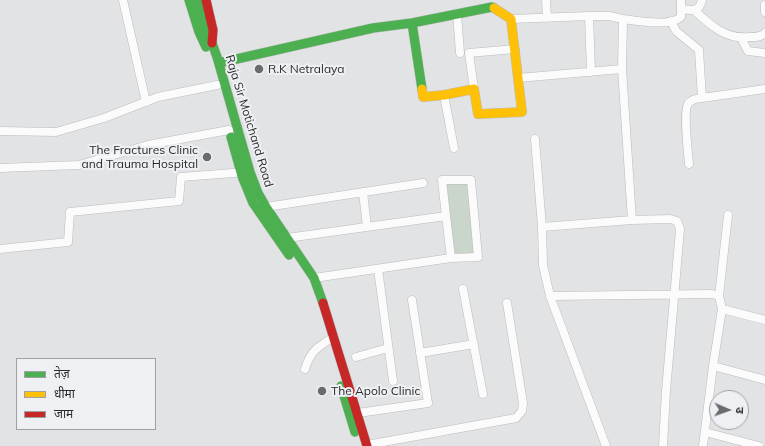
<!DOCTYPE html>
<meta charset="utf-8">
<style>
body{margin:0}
#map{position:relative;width:765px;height:446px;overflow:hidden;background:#e2e3e5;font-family:Mulish,"Noto Sans Devanagari",sans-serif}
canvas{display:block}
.legend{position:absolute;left:16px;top:358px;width:140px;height:72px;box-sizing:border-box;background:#eef0f3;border:1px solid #a0a1a3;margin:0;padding:5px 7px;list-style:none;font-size:12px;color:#2a2b2c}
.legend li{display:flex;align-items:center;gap:8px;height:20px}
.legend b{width:20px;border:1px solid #a0a1a3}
.north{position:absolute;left:709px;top:390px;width:40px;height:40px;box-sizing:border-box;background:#eef0f3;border:1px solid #a0a1a3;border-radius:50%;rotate:92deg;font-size:11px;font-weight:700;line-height:16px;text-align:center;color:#2a2b2c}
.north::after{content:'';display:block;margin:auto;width:14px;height:18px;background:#6a6b6d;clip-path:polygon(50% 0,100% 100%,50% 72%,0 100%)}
</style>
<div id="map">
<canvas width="765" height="446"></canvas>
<ul class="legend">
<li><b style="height:5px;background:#4caf50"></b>तेज़</li>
<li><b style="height:5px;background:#ffc107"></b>धीमा</li>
<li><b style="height:5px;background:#c62828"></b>जाम</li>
</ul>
<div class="north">उ</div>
</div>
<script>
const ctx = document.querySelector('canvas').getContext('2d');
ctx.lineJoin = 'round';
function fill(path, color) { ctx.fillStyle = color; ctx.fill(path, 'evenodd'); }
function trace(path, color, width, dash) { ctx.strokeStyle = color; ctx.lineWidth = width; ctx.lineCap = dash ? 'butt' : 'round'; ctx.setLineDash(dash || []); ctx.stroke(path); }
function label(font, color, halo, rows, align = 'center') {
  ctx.font = font + ' Mulish,sans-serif'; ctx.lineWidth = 4; ctx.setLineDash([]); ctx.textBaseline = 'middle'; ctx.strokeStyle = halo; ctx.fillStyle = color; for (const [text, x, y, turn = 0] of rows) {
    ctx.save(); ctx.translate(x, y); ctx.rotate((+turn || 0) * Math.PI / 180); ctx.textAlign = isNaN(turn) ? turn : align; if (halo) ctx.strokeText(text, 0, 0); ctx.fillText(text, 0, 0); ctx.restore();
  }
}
const green = new Path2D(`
 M 445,180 L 471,183 L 478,254 L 454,255 Z`);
const street = new Path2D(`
 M 123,0 L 146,102
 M 546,0 L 547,18
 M 765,5 L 765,12
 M 681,9 L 681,0
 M 694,10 C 710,25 726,40 750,37 C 756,37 761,37 765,33
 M 457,14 L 460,53
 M 589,16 L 609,16 L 623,19 L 622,69 L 632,220
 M 511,19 L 589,16 L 591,72
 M 623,19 C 638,21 669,27 681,17 L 681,9 C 692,10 699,13 702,0
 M 671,21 L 676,31 L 699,50 L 702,98
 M 741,38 L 748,51 L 765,53
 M 518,78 L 622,69
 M 474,89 L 469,53 L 515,49
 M 444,95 L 454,148
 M 0,131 L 56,132 L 104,118 L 158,97 L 217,85
 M 535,139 L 542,227
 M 689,164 C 688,153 683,111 688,104 C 691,99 696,99 702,98 L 765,89
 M 0,168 L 79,165 L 148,145 L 229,130
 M 363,192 L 367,227
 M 266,207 L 423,183
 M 446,216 L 442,180 L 471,180 L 478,257 L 451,258
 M 287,238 L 446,216 L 451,258 L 314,278
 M 0,249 L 68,242 L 70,212 L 179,201 L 181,177 L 246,172
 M 378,269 L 393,381
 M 463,289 L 483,394
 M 550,296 L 543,265 L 542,227 L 632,220 L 670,219 L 677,221 L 680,229 L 666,391 L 663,446
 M 719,296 L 728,215
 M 722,309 L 765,320
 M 420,353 L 474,344
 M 356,357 L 388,348
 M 305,369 C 310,351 319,346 334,337
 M 358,413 L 428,403 L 412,300
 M 705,432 L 759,446
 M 367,445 L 516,418 L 522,411 L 523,403 L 507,303
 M 606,446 L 550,296 L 712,294 L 719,296 L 722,309 L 713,366 L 765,380
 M 703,446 L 713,366`);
const fast = new Path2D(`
 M 189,0 L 199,32 L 206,47
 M 197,0 L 207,37 L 212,43 L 217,57 L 250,172 L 258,193 L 266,207 L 314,278 L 323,303
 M 412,23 L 422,89
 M 219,63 L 373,28 L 412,23 L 492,7 L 494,8
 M 231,137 L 242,176 L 253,203 L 289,255
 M 341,386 L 355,432`);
const slow = new Path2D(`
 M 422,89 L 423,97 L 444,95 L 474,89 L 478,114 L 522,112 L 511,19 L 494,8`);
const jam = new Path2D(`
 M 206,0 L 213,30 L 212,43
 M 323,303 L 367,446`);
const markers = [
 [259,69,5,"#6a6b6d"],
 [207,157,5,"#6a6b6d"],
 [322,391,5,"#6a6b6d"]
];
const poiNames = [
 ["R.K Netralaya",268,69],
 ["The Fractures Clinic",198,150,"right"],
 ["and Trauma Hospital",198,164,"right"],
 ["The Apolo Clinic",331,391]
];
const streetNames = [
 ["Raja Sir Motichand Road",249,121,73]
];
fill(green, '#cad5cc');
trace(street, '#babbbc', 9);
trace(fast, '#babbbc', 10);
trace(slow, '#babbbc', 10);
trace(jam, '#babbbc', 10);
trace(street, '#fbfbfb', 8);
trace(fast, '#4caf50', 9);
trace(slow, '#ffc107', 9);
trace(jam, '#c62828', 9);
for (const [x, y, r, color] of markers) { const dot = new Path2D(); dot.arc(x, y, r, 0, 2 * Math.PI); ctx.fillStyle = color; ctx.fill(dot); trace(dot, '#eef0f3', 1.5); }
label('12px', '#2a2b2c', '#eef0f3', poiNames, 'left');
label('12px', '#2a2b2c', '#eef0f3', streetNames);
</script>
